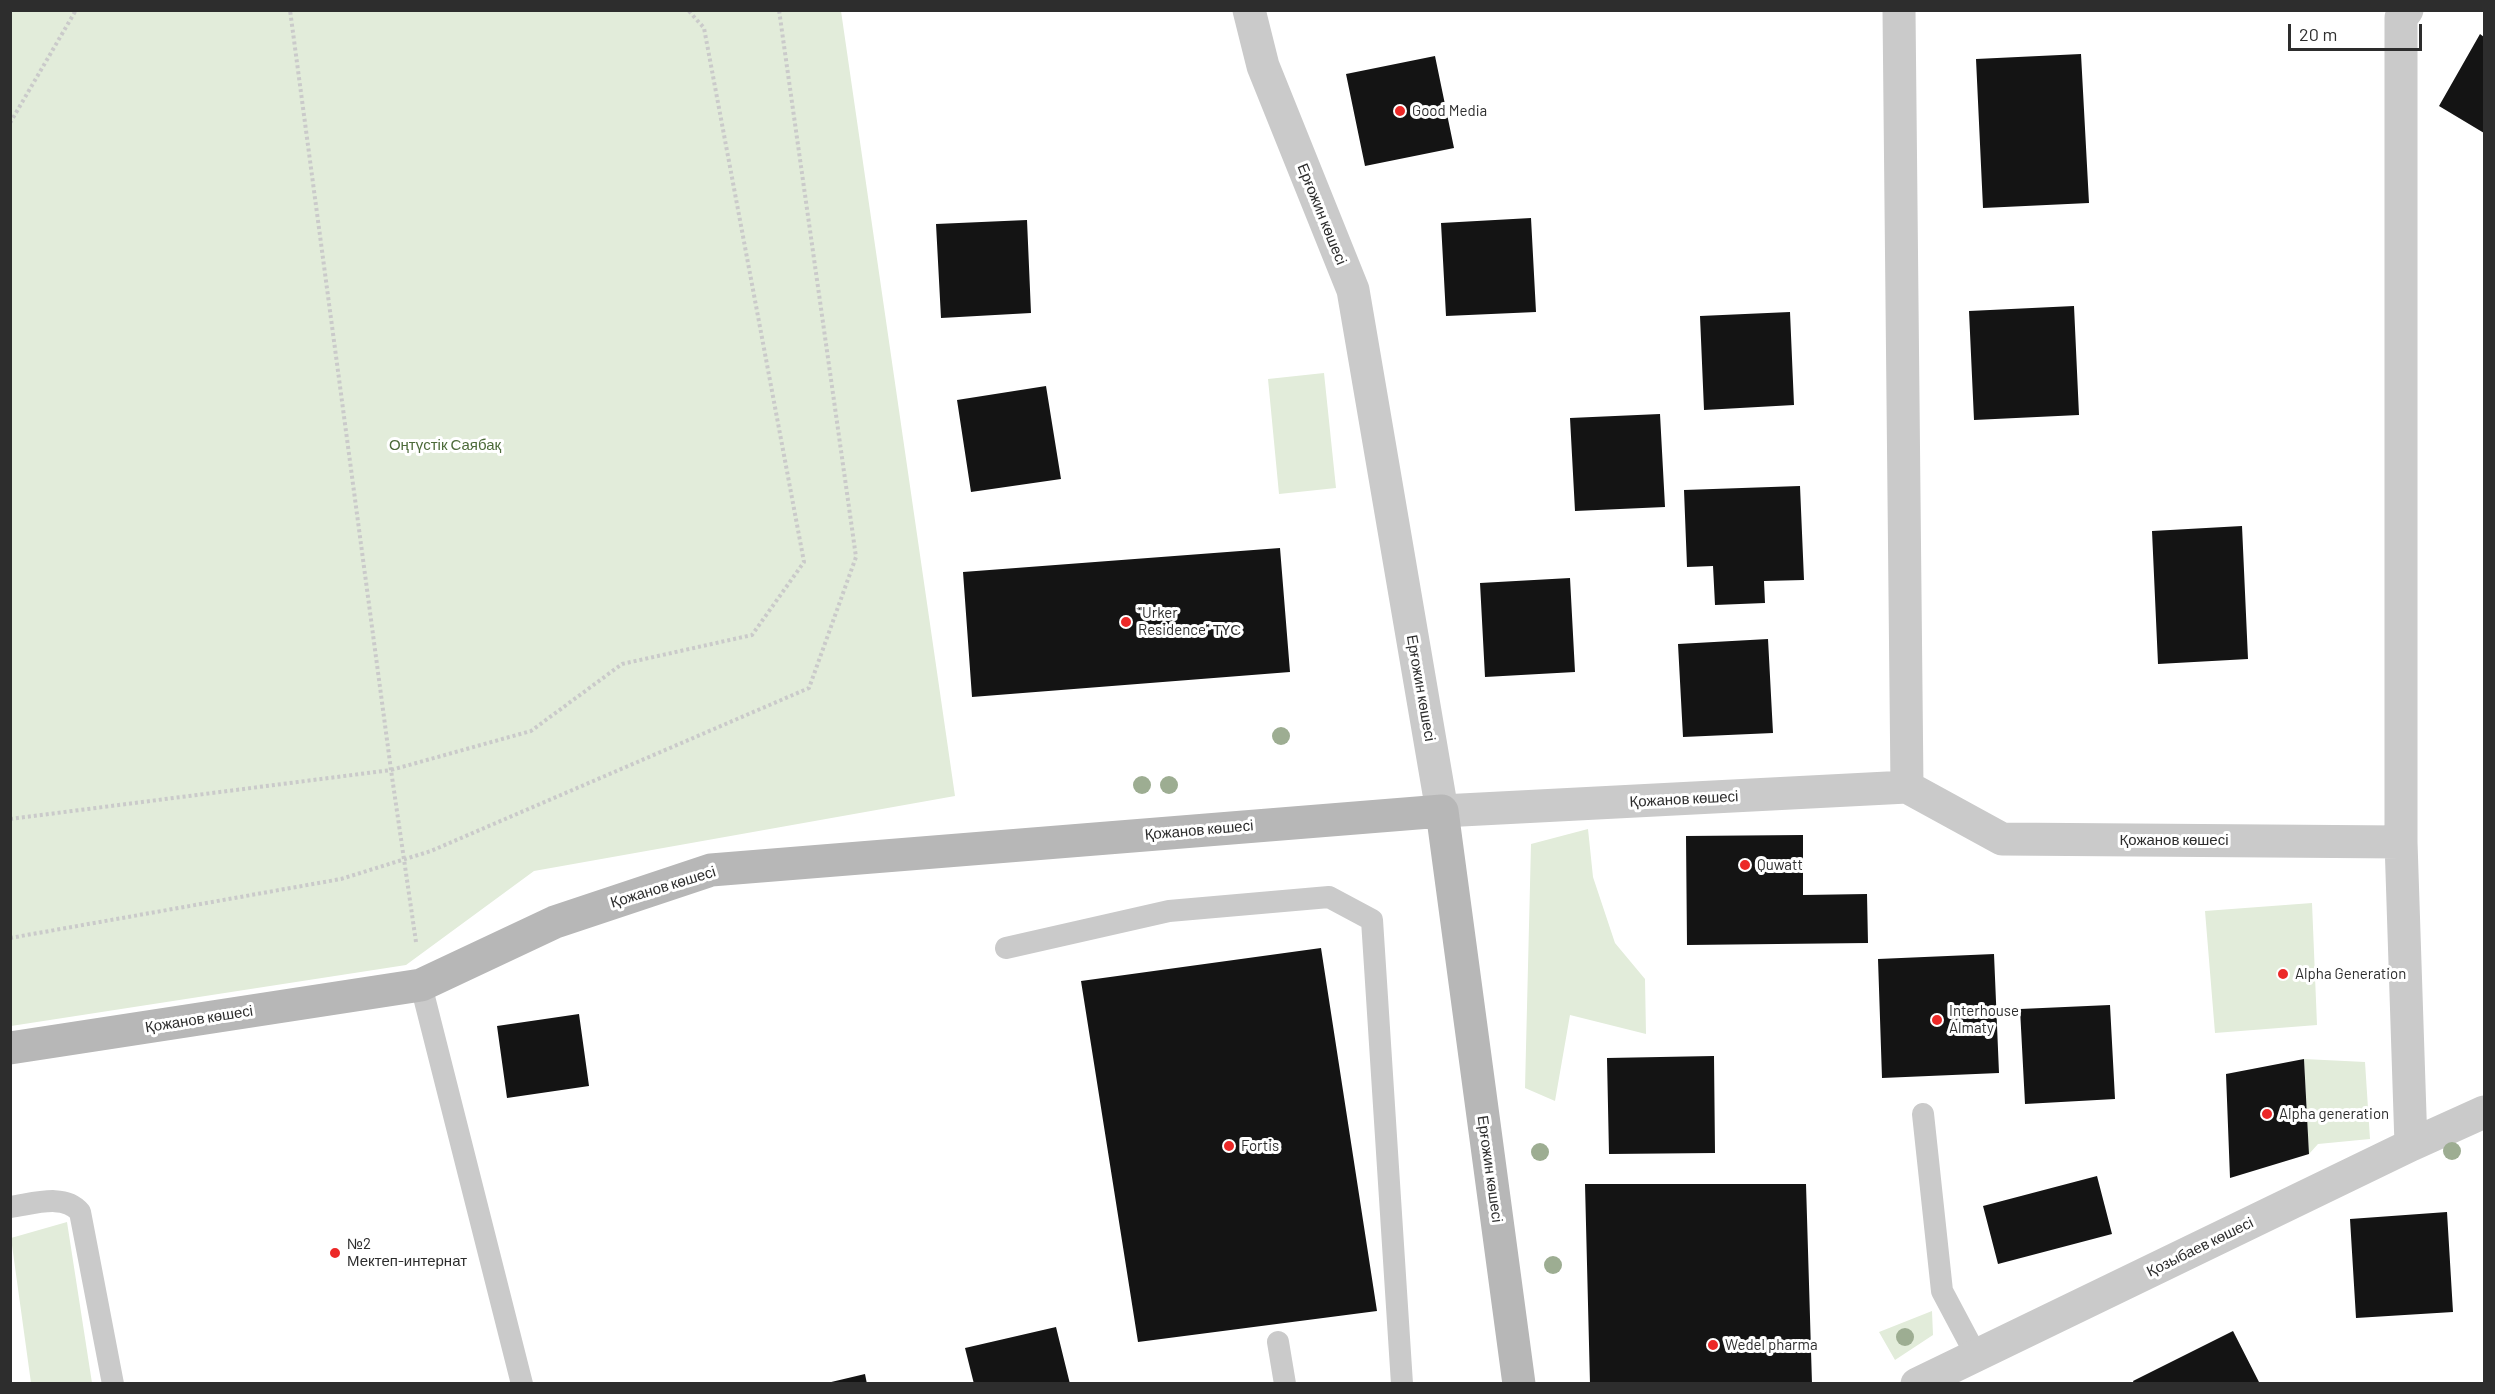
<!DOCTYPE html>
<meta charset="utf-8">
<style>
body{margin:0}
#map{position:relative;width:2495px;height:1394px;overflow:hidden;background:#fff;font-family:Barlow,sans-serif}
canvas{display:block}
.frame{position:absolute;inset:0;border:12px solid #2d2d2d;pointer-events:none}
.scale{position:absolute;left:2288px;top:24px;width:134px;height:27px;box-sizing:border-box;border:3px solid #2d2d2d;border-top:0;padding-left:8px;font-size:18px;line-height:21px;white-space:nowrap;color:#2d2d2d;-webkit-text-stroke:4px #fff;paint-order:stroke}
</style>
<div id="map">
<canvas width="2495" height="1394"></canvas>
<div class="frame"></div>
<div class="scale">20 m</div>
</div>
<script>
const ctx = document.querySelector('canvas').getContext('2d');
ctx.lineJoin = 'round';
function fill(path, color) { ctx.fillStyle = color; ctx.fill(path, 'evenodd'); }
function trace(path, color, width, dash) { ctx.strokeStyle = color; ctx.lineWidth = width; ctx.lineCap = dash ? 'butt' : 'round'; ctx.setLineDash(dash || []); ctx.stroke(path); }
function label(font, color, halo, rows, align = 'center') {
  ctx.font = font + ' Barlow,sans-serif'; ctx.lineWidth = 6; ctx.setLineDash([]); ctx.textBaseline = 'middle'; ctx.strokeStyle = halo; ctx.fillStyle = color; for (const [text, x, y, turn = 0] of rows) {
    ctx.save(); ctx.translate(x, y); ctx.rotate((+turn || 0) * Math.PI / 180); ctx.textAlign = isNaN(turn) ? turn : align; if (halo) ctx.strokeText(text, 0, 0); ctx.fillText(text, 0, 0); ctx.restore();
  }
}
const green = new Path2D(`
 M 10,11 L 841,11 L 955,796 L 534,871 L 406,965 L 11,1026 Z
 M 1324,373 L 1336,488 L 1279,494 L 1268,379 Z
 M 1588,829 L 1593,877 L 1615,943 L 1645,979 L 1646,1034 L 1570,1015 L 1555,1101 L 1525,1088 L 1531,844 Z
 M 2312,903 L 2317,1025 L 2215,1033 L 2205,911 Z
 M 2304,1059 L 2365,1062 L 2370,1139 L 2318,1144 L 2309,1154 Z
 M 67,1222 L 92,1383 L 31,1383 L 11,1238 Z
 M 1932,1311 L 1933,1335 L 1895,1360 L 1879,1332 Z`);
const building = new Path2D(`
 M 2480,34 L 2484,37 L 2484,133 L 2439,106 Z
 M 2081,54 L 2089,203 L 1983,208 L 1976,59 Z
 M 1435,56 L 1454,148 L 1365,166 L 1346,74 Z
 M 1531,218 L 1536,312 L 1446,316 L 1441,223 Z
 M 1027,220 L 1031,313 L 941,318 L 936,224 Z
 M 2074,306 L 2079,415 L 1974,420 L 1969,311 Z
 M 1790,312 L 1794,405 L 1704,410 L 1700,316 Z
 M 1046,386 L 1061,479 L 971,492 L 957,400 Z
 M 1660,414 L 1665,507 L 1575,511 L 1570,418 Z
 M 1800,486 L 1804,580 L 1764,581 L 1765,603 L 1715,605 L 1713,566 L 1687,567 L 1684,490 Z
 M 2242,526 L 2248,659 L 2158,664 L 2152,531 Z
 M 1280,548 L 1290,672 L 972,697 L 963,572 Z
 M 1570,578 L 1575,672 L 1485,677 L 1480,583 Z
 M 1768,639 L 1773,733 L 1683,737 L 1678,644 Z
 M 1803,835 L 1803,895 L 1867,894 L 1868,943 L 1687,945 L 1686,836 Z
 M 1321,948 L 1377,1311 L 1138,1342 L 1081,981 Z
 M 1994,954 L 1999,1073 L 1882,1078 L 1878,959 Z
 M 2110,1005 L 2115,1099 L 2025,1104 L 2020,1009 Z
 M 579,1014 L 589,1086 L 507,1098 L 497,1026 Z
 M 1714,1056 L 1715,1153 L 1609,1154 L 1607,1058 Z
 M 2304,1059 L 2309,1154 L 2230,1178 L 2226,1074 Z
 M 2097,1176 L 2112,1234 L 1998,1264 L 1983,1206 Z
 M 1585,1184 L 1806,1184 L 1812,1384 L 1590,1384 Z
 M 2447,1212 L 2453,1312 L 2356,1318 L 2350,1219 Z
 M 1056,1327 L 1070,1384 L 974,1384 L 965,1348 Z
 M 2233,1331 L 2260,1384 L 2134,1384 L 2133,1381 Z
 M 865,1374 L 867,1384 L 827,1384 L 827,1383 Z`);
const path = new Path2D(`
 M 10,123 L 76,10
 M 10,819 L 391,770 L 290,10
 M 10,938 L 341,879 L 431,851 L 809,688 L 856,557 L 779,10
 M 416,942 L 391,770 L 531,731 L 622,664 L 752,635 L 804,562 L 704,28 L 688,10`);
const lane = new Path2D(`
 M 1006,948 L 1169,911 L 1329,897 L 1372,920 L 1402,1384
 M 421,985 L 522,1384
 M 1923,1114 L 1942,1291 L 1976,1355
 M 10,1207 C 33,1204 64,1193 80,1212 L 113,1384
 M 1278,1342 L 1285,1384`);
const street = new Path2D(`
 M 1249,10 L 1263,66 L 1353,290 L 1442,811 L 1907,787 L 2002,839 L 2401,842
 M 1899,10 L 1907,787
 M 2407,10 L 2401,18 L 2401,842 L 2411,1145
 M 1917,1384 L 2411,1145 L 2484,1112`);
const secondary = new Path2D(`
 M 10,1048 L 421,985 L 555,922 L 711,870 L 1442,811 L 1519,1384`);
const trees = [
 [1281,736],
 [1142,785],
 [1169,785],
 [2452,1151],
 [1540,1152],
 [1553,1265],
 [1905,1337]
];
const markers = [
 [1400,111,6,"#ec2827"],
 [1126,622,6,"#ec2827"],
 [1745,865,6,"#ec2827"],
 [2283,974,6,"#ec2827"],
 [1937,1020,6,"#ec2827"],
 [2267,1114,6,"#ec2827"],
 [1229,1146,6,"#ec2827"],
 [335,1253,6,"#ec2827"],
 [1713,1345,6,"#ec2827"]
];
const poiNames = [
 ["Good Media",1412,111],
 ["\"Urker",1138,613],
 ["Residence\" ТҮС",1138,630],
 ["Quwatt",1757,865],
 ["Alpha Generation",2295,974],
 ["Interhouse",1949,1011],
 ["Almaty",1949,1028],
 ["Alpha generation",2279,1114],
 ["Fortis",1241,1146],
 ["№2",347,1244],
 ["Мектеп-интернат",347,1261],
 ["Wedel pharma",1725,1345]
];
const streetNames = [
 ["Ерғожин көшесі",1322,214,68],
 ["Ерғожин көшесі",1421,688,80],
 ["Қожанов көшесі",1684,799,-3],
 ["Қожанов көшесі",1199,830,-5],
 ["Қожанов көшесі",2174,840],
 ["Қожанов көшесі",663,887,-17],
 ["Қожанов көшесі",199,1019,-9],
 ["Ерғожин көшесі",1490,1169,82],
 ["Қозыбаев көшесі",2200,1247,-26]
];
const parkNames = [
 ["Оңтүстік Саябақ",445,445]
];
fill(green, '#e2ecda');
fill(building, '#141414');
trace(path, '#cacaca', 4, [3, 3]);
trace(lane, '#cacaca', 22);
trace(street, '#cacaca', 33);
trace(secondary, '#b7b7b7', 33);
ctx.fillStyle = '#9dad92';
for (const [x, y] of trees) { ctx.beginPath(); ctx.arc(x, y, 9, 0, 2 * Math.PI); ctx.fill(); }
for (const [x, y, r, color] of markers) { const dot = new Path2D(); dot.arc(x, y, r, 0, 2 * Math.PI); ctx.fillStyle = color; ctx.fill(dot); trace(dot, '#fff', 2); }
label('15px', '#2d2d2d', '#fff', poiNames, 'left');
label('15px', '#2d2d2d', '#fff', streetNames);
label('15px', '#4c6a39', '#fff', parkNames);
</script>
